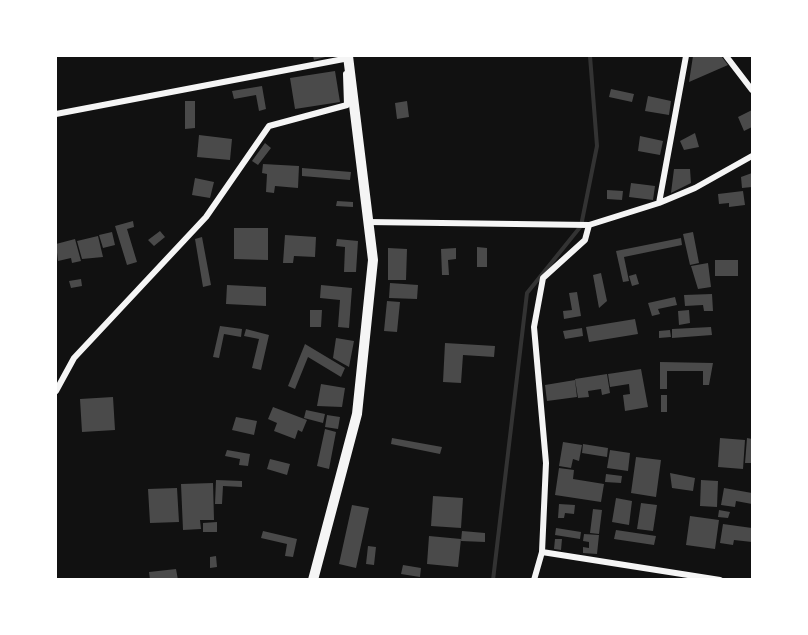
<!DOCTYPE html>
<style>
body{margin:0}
#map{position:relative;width:808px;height:635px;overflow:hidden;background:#111;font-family:"Exo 2",sans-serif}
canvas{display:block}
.frame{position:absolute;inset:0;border:57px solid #fff;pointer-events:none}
</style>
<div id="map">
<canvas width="808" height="635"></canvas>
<div class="frame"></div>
</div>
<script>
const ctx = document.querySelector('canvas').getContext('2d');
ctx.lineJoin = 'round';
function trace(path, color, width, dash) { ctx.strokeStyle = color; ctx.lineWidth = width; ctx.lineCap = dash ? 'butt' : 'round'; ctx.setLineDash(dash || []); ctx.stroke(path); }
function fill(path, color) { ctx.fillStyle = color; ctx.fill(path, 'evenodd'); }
const stream = new Path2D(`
 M 493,580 L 527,293 L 581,226 L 597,146 L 590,56`);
const building = new Path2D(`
 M 313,56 L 329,56 L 314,60 Z
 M 693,56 L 721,56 L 728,65 L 689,82 Z
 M 335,71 L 340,102 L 295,109 L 290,78 Z
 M 262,86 L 266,109 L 259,111 L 256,95 L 234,99 L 232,91 Z
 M 611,89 L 634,94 L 632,102 L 609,97 Z
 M 648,96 L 671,101 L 669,115 L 645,111 Z
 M 185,101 L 195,101 L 195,128 L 185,129 Z
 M 407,101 L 409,117 L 397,119 L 395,103 Z
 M 752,110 L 752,127 L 744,131 L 738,117 Z
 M 695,133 L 699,147 L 684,150 L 680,141 Z
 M 199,135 L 232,139 L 230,160 L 197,157 Z
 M 640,136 L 663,141 L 660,155 L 638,151 Z
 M 265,143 L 271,148 L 258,165 L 252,161 Z
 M 263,164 L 299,166 L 298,188 L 275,186 L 274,193 L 266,192 L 267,174 L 262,173 Z
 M 302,168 L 351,172 L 350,180 L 302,176 Z
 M 674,169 L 690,169 L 691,183 L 671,193 Z
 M 752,173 L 752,187 L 742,188 L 741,177 Z
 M 195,178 L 214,182 L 210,198 L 192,195 Z
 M 631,183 L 655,186 L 653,200 L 629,197 Z
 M 607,190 L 623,191 L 622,200 L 607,199 Z
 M 743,191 L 745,205 L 729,207 L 729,203 L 719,204 L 718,194 Z
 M 337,201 L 353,202 L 353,207 L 336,206 Z
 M 133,221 L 134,227 L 127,229 L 137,262 L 127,265 L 115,226 Z
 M 234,228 L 268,228 L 268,260 L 234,259 Z
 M 160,231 L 165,237 L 154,246 L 148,240 Z
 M 112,232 L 115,245 L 103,248 L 99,235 Z
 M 693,232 L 699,263 L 690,265 L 683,234 Z
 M 285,235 L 316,237 L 315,257 L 294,256 L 293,263 L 283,263 Z
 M 98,236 L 103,257 L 82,259 L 77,241 Z
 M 202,237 L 211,285 L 203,287 L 195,239 Z
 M 681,238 L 682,245 L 624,257 L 629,281 L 623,282 L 616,251 Z
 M 75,239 L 81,261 L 72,263 L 71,258 L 58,261 L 56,244 Z
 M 337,239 L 358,241 L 356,272 L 344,272 L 345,247 L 336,246 Z
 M 477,247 L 487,248 L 487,267 L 477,267 Z
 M 388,248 L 407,249 L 406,280 L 388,280 Z
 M 456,248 L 456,259 L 448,260 L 449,275 L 442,275 L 441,249 Z
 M 715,260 L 738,260 L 738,276 L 715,276 Z
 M 708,263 L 711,287 L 698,289 L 691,266 Z
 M 601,273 L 607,301 L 599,308 L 593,275 Z
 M 636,274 L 639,284 L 632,286 L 629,276 Z
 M 81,279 L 82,286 L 71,288 L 69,281 Z
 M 390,283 L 418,285 L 417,299 L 389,298 Z
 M 227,285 L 266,287 L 266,306 L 226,304 Z
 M 321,285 L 352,288 L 349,328 L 338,327 L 340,300 L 320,298 Z
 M 577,292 L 581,316 L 564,319 L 563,311 L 572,310 L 569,293 Z
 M 712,294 L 713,311 L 704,311 L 703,305 L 685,306 L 684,295 Z
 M 675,297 L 677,305 L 658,309 L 660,314 L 652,316 L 648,303 Z
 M 387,301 L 400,302 L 397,332 L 384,331 Z
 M 310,310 L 322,310 L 321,327 L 310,327 Z
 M 689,310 L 690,323 L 679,325 L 678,311 Z
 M 635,319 L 638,334 L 589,342 L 586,327 Z
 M 220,326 L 242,329 L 241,337 L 224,334 L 219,358 L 213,357 Z
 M 711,327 L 712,335 L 672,338 L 672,329 Z
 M 582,328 L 583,336 L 565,339 L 563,331 Z
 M 246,329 L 269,335 L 261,370 L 252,368 L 259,339 L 244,336 Z
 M 670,330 L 671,337 L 659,338 L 659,331 Z
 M 336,338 L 354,341 L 349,367 L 333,358 Z
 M 445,343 L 495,346 L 494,357 L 463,355 L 461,383 L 443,382 Z
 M 305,344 L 345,368 L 341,377 L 308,357 L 295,389 L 288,386 Z
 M 660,362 L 713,363 L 709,385 L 703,385 L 703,371 L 667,371 L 667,389 L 660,389 Z
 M 641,369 L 648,407 L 625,411 L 623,395 L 630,394 L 629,384 L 610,387 L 608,374 Z
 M 607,374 L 610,393 L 602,395 L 601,389 L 588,391 L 589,397 L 578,398 L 575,379 Z
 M 575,380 L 577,397 L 547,401 L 545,385 Z
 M 321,384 L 345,388 L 342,407 L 317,406 Z
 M 661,395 L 667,395 L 667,412 L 661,412 Z
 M 113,397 L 115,430 L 82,432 L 80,399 Z
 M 273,407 L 307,420 L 302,432 L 298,430 L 295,439 L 274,431 L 277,423 L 268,419 Z
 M 306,410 L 325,414 L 323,423 L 304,418 Z
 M 327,415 L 340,417 L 338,429 L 325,427 Z
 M 236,417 L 257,421 L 254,435 L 232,430 Z
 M 325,429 L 336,432 L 329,469 L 317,466 Z
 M 392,438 L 442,447 L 440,454 L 391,444 Z
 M 720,438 L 745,440 L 743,469 L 718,467 Z
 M 747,438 L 752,439 L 752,463 L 745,463 Z
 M 563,442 L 582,445 L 579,461 L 573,459 L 571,468 L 559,466 Z
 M 583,444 L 608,448 L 607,457 L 582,453 Z
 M 227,450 L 250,454 L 248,466 L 239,465 L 240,459 L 225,456 Z
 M 610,450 L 630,453 L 628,471 L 607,468 Z
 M 636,457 L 661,460 L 656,497 L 631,493 Z
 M 270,459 L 290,464 L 287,475 L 267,469 Z
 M 559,468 L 574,470 L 573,479 L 604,484 L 601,502 L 555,495 Z
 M 670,473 L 695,478 L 693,491 L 672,488 Z
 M 606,474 L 622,476 L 621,483 L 605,482 Z
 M 216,480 L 242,481 L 242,487 L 223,486 L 222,504 L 215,504 Z
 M 701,480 L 718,481 L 717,507 L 700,506 Z
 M 213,483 L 214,520 L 200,520 L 201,529 L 183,530 L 181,484 Z
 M 177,488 L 179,522 L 150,523 L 148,489 Z
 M 724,488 L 752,493 L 752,504 L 736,501 L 735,507 L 721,505 Z
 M 433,496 L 463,498 L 461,528 L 431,526 Z
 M 616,498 L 632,501 L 629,525 L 612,522 Z
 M 641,503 L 657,505 L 653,531 L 637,529 Z
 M 559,504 L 575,505 L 574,514 L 565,513 L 564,518 L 558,518 Z
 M 352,505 L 369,508 L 356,568 L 339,564 Z
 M 593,509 L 602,510 L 599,534 L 590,533 Z
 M 719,510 L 730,512 L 728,518 L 718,517 Z
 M 690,516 L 719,520 L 715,549 L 686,545 Z
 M 217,522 L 217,532 L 203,532 L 203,523 Z
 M 723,524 L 752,528 L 752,542 L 734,540 L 733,545 L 720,543 Z
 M 556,528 L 581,532 L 580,539 L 555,535 Z
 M 616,530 L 656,536 L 654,545 L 614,539 Z
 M 263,531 L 297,539 L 293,557 L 285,556 L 287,544 L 261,538 Z
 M 462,531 L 485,533 L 485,542 L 461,541 Z
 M 584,534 L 599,535 L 597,554 L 583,553 L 583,547 L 589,548 L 589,542 L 583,541 Z
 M 429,536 L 461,539 L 458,567 L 427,564 Z
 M 555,539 L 562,539 L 561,550 L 554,549 Z
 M 368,546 L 376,547 L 374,565 L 366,564 Z
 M 216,556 L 217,567 L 210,568 L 210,557 Z
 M 403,565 L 421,568 L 420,577 L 401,574 Z
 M 176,569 L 178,580 L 150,580 L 149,572 Z`);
const minor = new Path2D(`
 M 726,56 L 752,90
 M 56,114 L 349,58
 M 659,203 L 686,56
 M 368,222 L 589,225 L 659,203 L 695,188 L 752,156
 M 56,391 L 74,358 L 206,217 L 269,126 L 347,105 L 346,74
 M 542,552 L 720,580
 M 534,580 L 542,552 L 546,463 L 534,327 L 543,278 L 585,240 L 589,225`);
const tertiary = new Path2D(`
 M 313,580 L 357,414 L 373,260 L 348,56`);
trace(stream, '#333', 4);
fill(building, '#4a4a4a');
trace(minor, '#f5f5f5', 6);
trace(tertiary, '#f5f5f5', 10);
</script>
